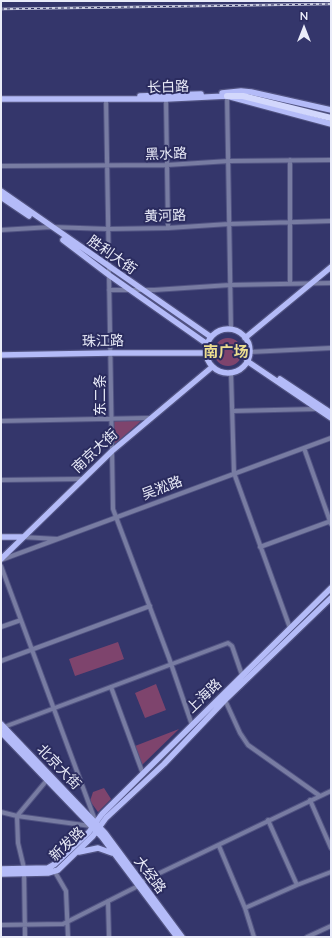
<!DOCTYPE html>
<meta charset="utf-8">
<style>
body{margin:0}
#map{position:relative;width:332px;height:938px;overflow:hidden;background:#34366b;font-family:Lato,sans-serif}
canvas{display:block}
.frame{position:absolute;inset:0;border:2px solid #eaecf9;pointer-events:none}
.north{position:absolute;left:284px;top:8px;width:40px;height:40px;-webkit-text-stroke:3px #2b2c5f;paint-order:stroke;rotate:0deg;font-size:11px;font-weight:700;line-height:16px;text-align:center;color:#eaecf9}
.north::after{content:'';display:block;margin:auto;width:14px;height:18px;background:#eaecf9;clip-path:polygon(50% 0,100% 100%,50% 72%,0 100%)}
</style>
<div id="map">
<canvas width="332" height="938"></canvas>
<div class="frame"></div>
<div class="north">N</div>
</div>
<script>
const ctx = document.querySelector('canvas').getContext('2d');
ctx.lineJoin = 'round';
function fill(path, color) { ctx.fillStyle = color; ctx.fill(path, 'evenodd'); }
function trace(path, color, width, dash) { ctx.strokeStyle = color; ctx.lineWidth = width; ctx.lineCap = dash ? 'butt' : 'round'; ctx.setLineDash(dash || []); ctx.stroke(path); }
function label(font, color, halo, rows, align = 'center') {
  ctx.font = font + ' Lato,"Noto Sans SC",sans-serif'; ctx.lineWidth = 4; ctx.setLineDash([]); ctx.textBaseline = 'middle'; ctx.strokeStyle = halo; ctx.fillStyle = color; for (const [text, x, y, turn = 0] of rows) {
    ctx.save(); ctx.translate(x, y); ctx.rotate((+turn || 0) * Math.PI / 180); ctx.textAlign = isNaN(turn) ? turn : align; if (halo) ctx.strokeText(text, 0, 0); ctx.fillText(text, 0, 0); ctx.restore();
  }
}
const green = new Path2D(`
 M214 352a14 14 0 1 1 28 0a14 14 0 1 1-28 0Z
 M 114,421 L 141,421 L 114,445 Z
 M 118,642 L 124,659 L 75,676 L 69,659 Z
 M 156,684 L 166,710 L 145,718 L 135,693 Z
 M 179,729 L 142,765 L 135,746 Z
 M 104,788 L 111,799 L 98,812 L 90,801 L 93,792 Z`);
const minor = new Path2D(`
 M 227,94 L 231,329
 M 106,99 L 113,509 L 169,658 L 192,725
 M 166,99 L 168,228
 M 290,160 L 290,283
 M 1,166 L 167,165 L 229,161 L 331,160
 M 1,230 L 51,227 L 108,229 L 168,228 L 229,224 L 331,221
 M 109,290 L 154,290 L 230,285 L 331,283
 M 250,352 L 331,348
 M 231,372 L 234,473 L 290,628
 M 233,411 L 316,409
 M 1,421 L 149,418
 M 304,448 L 331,524
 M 1,480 L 82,479
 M 22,537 L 57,539
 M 260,547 L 331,521
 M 1,560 L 331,438
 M 1,566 L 95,820
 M 1,627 L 21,620
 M 1,661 L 150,606
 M 111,687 L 143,774
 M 225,700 L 240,733 L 248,745 L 320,796
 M 4,727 L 228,643 L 232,646 L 242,675
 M 310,800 L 331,848
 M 1,812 L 17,816 L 91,826
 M 268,820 L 297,885
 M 219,846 L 245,908 L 254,937
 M 55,872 L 66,891 L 68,937
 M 141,882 L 331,791
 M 108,901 L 109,937
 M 245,908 L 297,885 L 331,872
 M 1,925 L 63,924 L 138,886
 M 25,937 L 24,868 L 18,843 L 17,816 L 47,780
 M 307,937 L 331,926`);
const major = new Path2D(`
 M 222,93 L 241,91 L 251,92 L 331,110
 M 140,96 L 201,94
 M 1,99 L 166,99 L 227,96 L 331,124
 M 1,191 L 211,337
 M 1,197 L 29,216
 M 63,240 L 109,275 L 207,344
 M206 351a22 22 0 1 1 44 0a22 22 0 1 1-44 0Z
 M 245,338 L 331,267
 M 1,355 L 111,353 L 206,353
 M 247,361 L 331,418
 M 280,379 L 331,413
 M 1,537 L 22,537
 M 1,559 L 112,451 L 212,367
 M 1,724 L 105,833 L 182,937
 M 1,732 L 102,837 L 177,937
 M 79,852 L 98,848 L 112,853
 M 1,869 L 48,868 L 55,864 L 89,832 L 102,814 L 331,588
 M 1,874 L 48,873 L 58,870 L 93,836 L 106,818 L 164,764 L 225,700 L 331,598`);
const highway = new Path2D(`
 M 227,96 L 243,96 L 331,118`);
const rail = new Path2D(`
 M 1,9 L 331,4`);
const streetNames = [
 ["长白路",168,87,-2],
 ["黑水路",166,154,-2],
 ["黄河路",165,216,-2],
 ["胜利大街",112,255,35],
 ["珠江路",103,341,-1],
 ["东二条",100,395,-90],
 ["南京大街",95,451,-43],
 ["吴淞路",162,488,-21],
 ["上海路",204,696,-44],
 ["北京大街",59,767,46],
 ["新发路",67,844,-44],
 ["大经路",150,875,53]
];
const neighbourhoodNames = [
 ["南广场",226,352]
];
fill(green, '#7e446d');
trace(minor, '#515382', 6);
trace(major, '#515382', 8);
trace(highway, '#515382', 8);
trace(minor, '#787ca2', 4);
trace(major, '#b4bbf8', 5.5);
trace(highway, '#d2d7fc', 6);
trace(rail, '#cacce0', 2.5);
trace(rail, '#2b2c5f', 1, [3]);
label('14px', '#eaecf9', '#2b2c5f', streetNames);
label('bold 15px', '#ecdd8f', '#2b2c5f', neighbourhoodNames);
</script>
